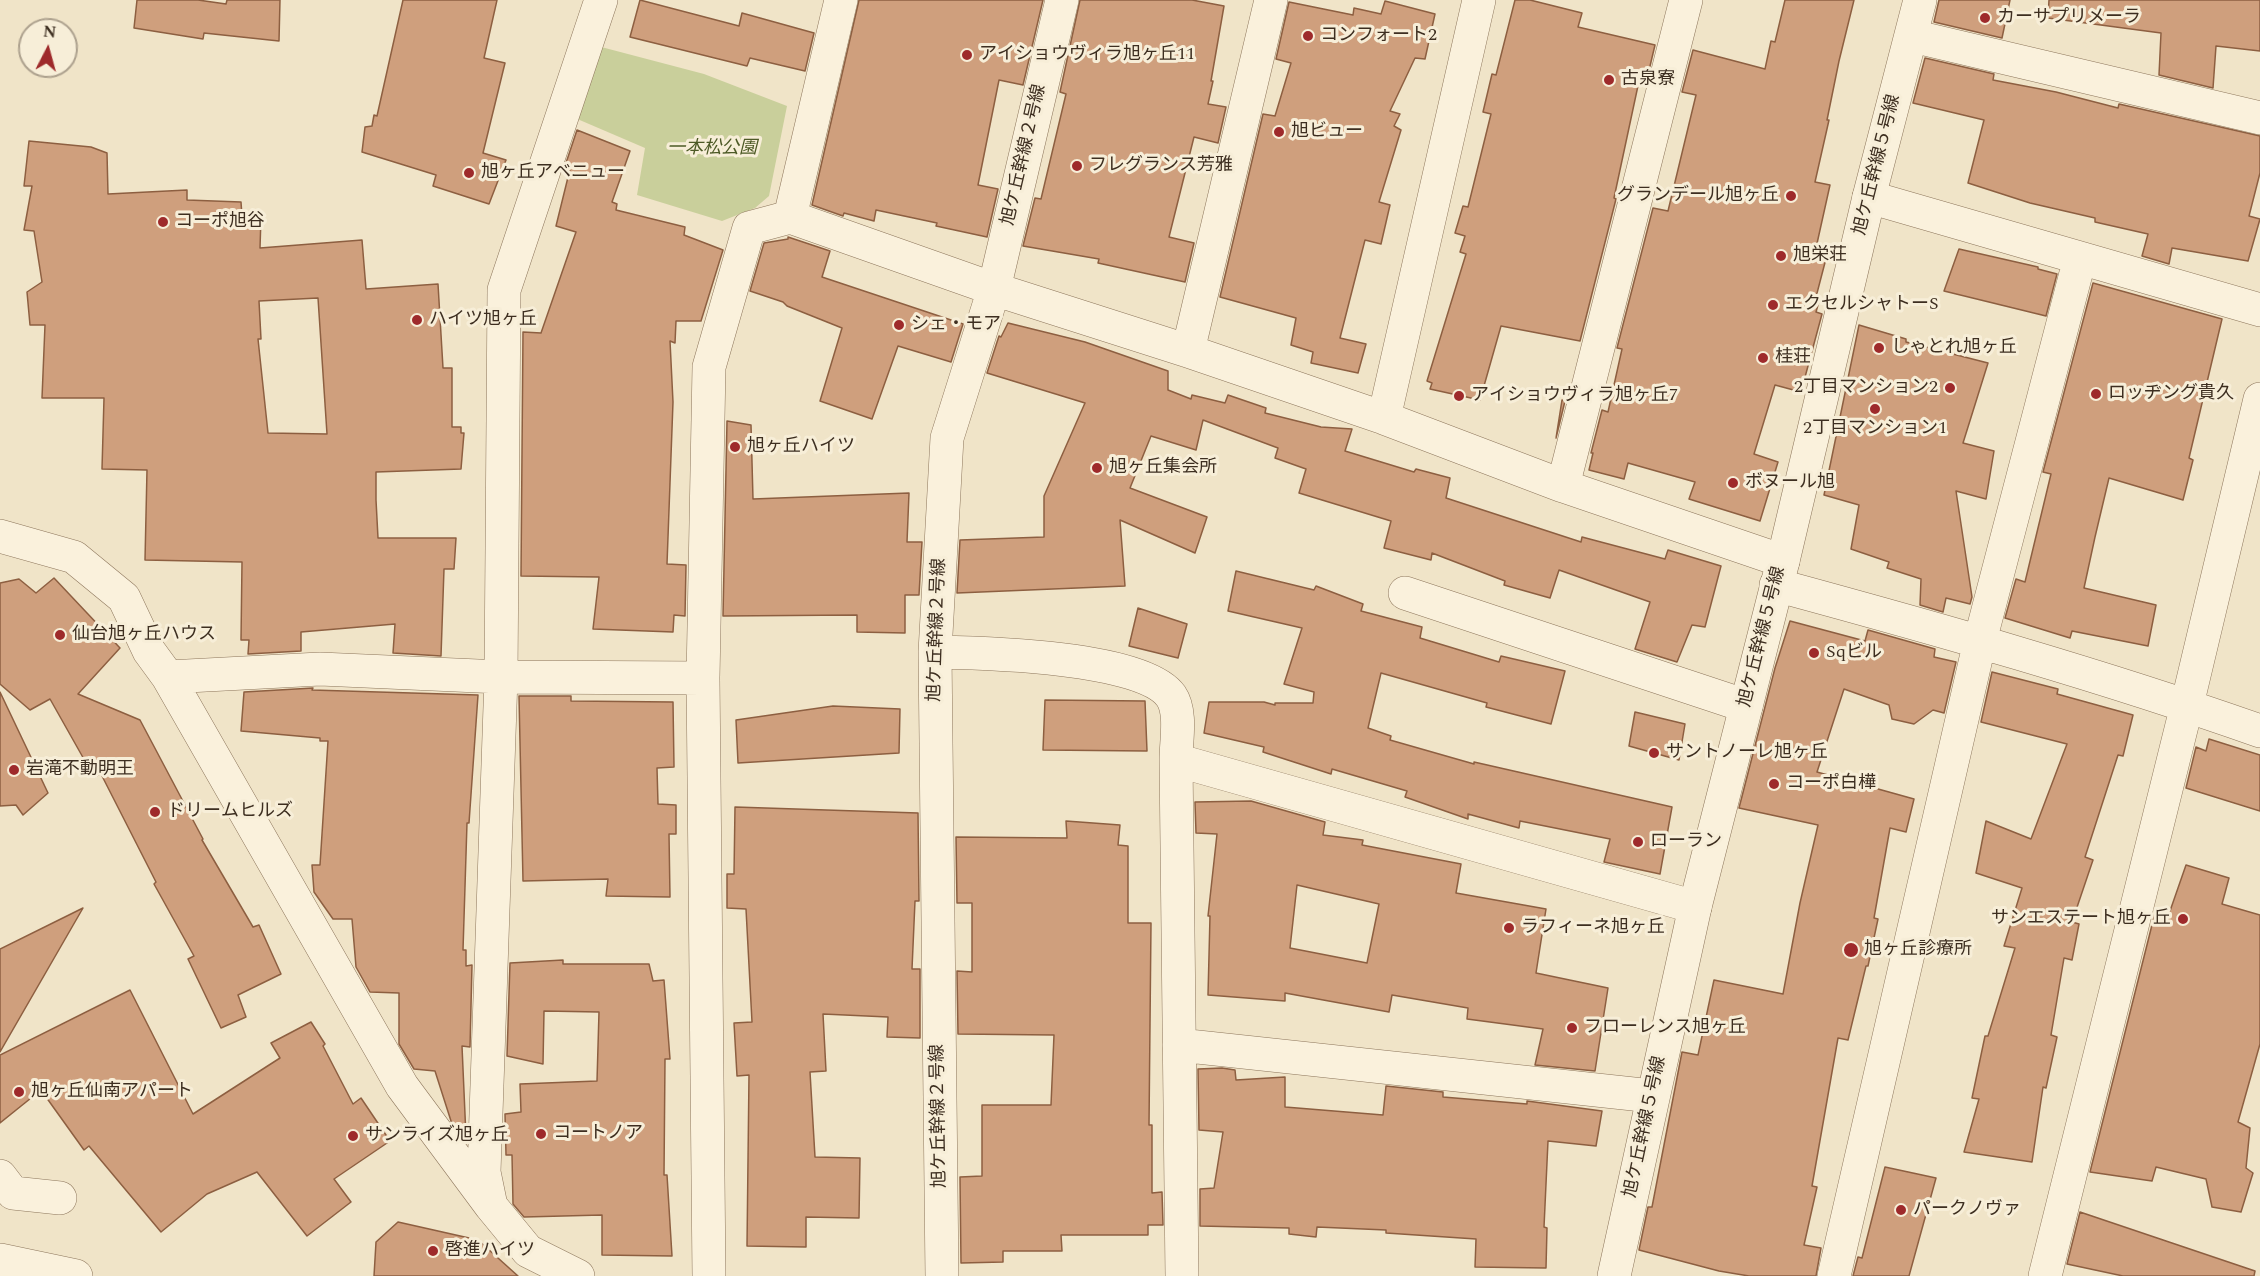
<!DOCTYPE html>
<meta charset="utf-8">
<style>
body{margin:0}
#map{position:relative;width:2260px;height:1276px;overflow:hidden;background:#f0e4c8;font-family:Spectral,serif}
canvas{display:block}
.north{position:absolute;left:18px;top:18px;width:60px;height:60px;box-sizing:border-box;background:#f7eed8;border:2px solid #ada18e;border-radius:50%;rotate:6deg;font-size:16px;font-weight:700;line-height:24px;text-align:center;color:#3d2e20}
.north::after{content:'';display:block;margin:auto;width:21px;height:27px;background:#9e2a2b;clip-path:polygon(50% 0,100% 100%,50% 72%,0 100%)}
</style>
<div id="map">
<canvas width="2260" height="1276"></canvas>
<div class="north">N</div>
</div>
<script>
const ctx = document.querySelector('canvas').getContext('2d');
ctx.lineJoin = 'round';
function fill(path, color) { ctx.fillStyle = color; ctx.fill(path, 'evenodd'); }
function trace(path, color, width, dash) { ctx.strokeStyle = color; ctx.lineWidth = width; ctx.lineCap = dash ? 'butt' : 'round'; ctx.setLineDash(dash || []); ctx.stroke(path); }
function label(font, color, halo, rows, align = 'center') {
  ctx.font = font + ' Spectral,"Noto Sans JP",serif'; ctx.lineWidth = 6; ctx.setLineDash([]); ctx.textBaseline = 'middle'; ctx.strokeStyle = halo; ctx.fillStyle = color; for (const [text, x, y, turn = 0] of rows) {
    ctx.save(); ctx.translate(x, y); ctx.rotate((+turn || 0) * Math.PI / 180); ctx.textAlign = isNaN(turn) ? turn : align; if (halo) ctx.strokeText(text, 0, 0); ctx.fillText(text, 0, 0); ctx.restore();
  }
}
const green = new Path2D(`
 M 586,43 L 704,74 L 787,106 L 769,196 L 755,208 L 722,221 L 637,195 L 645,148 L 561,112 Z`);
const building = new Path2D(`
 M 137,0 L 198,0 L 226,4 L 227,0 L 280,0 L 279,41 L 204,33 L 203,39 L 134,28 Z
 M 403,0 L 497,0 L 484,58 L 505,63 L 483,153 L 506,160 L 489,204 L 433,186 L 436,175 L 362,152 L 365,127 L 372,126 L 374,115 L 377,116 Z
 M 640,0 L 739,26 L 742,13 L 814,33 L 805,71 L 750,58 L 747,66 L 630,37 Z
 M 859,0 L 1043,0 L 1023,85 L 999,80 L 978,185 L 998,189 L 987,237 L 936,226 L 937,223 L 876,210 L 874,221 L 844,213 L 843,216 L 812,205 Z
 M 1080,0 L 1192,0 L 1224,6 L 1211,81 L 1213,81 L 1208,104 L 1226,107 L 1218,143 L 1194,137 L 1169,237 L 1194,243 L 1185,282 L 1098,263 L 1099,259 L 1023,246 L 1035,198 L 1041,199 L 1066,94 L 1060,92 Z
 M 1515,0 L 1530,0 L 1582,13 L 1578,27 L 1655,45 L 1646,83 L 1639,81 L 1614,198 L 1616,199 L 1580,341 L 1501,326 L 1480,400 L 1430,389 L 1432,383 L 1427,381 L 1466,254 L 1460,252 L 1465,236 L 1455,233 L 1463,206 L 1468,207 L 1491,114 L 1483,112 L 1492,74 L 1496,75 Z
 M 1785,0 L 1854,0 L 1839,61 L 1827,120 L 1829,120 L 1815,182 L 1830,185 L 1816,248 L 1828,251 L 1816,297 L 1820,298 L 1816,312 L 1822,314 L 1801,392 L 1775,385 L 1754,454 L 1778,462 L 1760,521 L 1689,499 L 1695,482 L 1628,463 L 1624,479 L 1589,470 L 1593,453 L 1591,453 L 1602,410 L 1608,412 L 1622,349 L 1617,348 L 1653,208 L 1668,211 L 1696,95 L 1682,92 L 1693,50 L 1765,69 L 1771,41 L 1775,42 Z
 M 1939,0 L 2010,0 L 2002,38 L 1934,22 Z
 M 2049,0 L 2260,0 L 2260,51 L 2216,46 L 2213,88 L 2159,75 L 2161,33 L 2048,18 Z
 M 1385,1 L 1435,14 L 1425,59 L 1415,58 L 1390,111 L 1400,114 L 1394,126 L 1401,130 L 1379,202 L 1390,205 L 1381,244 L 1365,240 L 1340,338 L 1366,344 L 1358,373 L 1311,363 L 1313,352 L 1291,345 L 1296,318 L 1220,297 L 1263,114 L 1275,116 L 1291,63 L 1276,59 L 1289,2 L 1353,15 L 1354,8 L 1381,14 Z
 M 1925,58 L 1994,74 L 1993,80 L 2056,92 L 2118,108 L 2119,104 L 2260,136 L 2260,173 L 2249,216 L 2260,219 L 2248,261 L 2172,248 L 2169,264 L 2142,256 L 2148,234 L 2095,222 L 2095,218 L 2030,203 L 1968,183 L 1984,120 L 1913,103 Z
 M 577,130 L 630,151 L 612,202 L 617,204 L 616,210 L 685,227 L 684,235 L 723,250 L 701,321 L 676,321 L 675,343 L 670,341 L 673,402 L 667,564 L 686,565 L 685,616 L 674,615 L 673,632 L 593,629 L 599,577 L 521,576 L 523,332 L 541,333 L 576,232 L 556,226 L 571,165 L 566,163 Z
 M 29,141 L 91,147 L 107,153 L 108,194 L 187,190 L 187,200 L 241,202 L 242,216 L 261,217 L 260,248 L 362,240 L 366,289 L 438,284 L 443,368 L 452,368 L 452,427 L 461,427 L 461,433 L 464,433 L 461,469 L 376,472 L 376,500 L 378,538 L 456,538 L 454,569 L 444,569 L 441,656 L 393,653 L 395,624 L 301,632 L 301,651 L 248,654 L 249,640 L 241,640 L 242,562 L 145,560 L 147,470 L 102,469 L 104,398 L 42,398 L 45,325 L 30,325 L 27,292 L 42,282 L 34,231 L 24,230 L 32,186 L 24,186 ZM 318,298 L 327,434 L 268,433 L 258,339 L 261,339 L 259,301 Z
 M 788,237 L 830,251 L 822,277 L 963,324 L 951,362 L 898,346 L 872,419 L 820,401 L 842,328 L 787,306 L 783,302 L 750,291 L 764,243 L 788,239 Z
 M 1959,249 L 2038,267 L 2038,269 L 2057,274 L 2046,316 L 1944,291 Z
 M 2093,283 L 2222,319 L 2189,458 L 2193,460 L 2183,500 L 2109,478 L 2095,537 L 2084,588 L 2156,605 L 2148,646 L 2072,631 L 2070,638 L 2005,618 L 2016,579 L 2025,582 L 2051,474 L 2043,472 Z
 M 1008,323 L 1085,342 L 1168,371 L 1168,390 L 1191,399 L 1192,395 L 1225,403 L 1228,395 L 1266,408 L 1265,413 L 1321,427 L 1352,429 L 1345,451 L 1414,472 L 1416,469 L 1450,478 L 1446,498 L 1581,542 L 1582,537 L 1665,559 L 1668,550 L 1721,566 L 1705,627 L 1692,625 L 1677,662 L 1635,649 L 1650,602 L 1559,570 L 1550,598 L 1504,585 L 1505,581 L 1432,553 L 1431,560 L 1384,548 L 1391,521 L 1299,493 L 1306,469 L 1275,458 L 1278,448 L 1203,420 L 1196,450 L 1151,436 L 1130,488 L 1207,517 L 1195,553 L 1120,520 L 1125,586 L 957,593 L 960,540 L 1044,537 L 1044,496 L 1085,403 L 987,373 L 999,336 L 1001,337 Z
 M 1859,325 L 1906,339 L 1906,342 L 1988,363 L 1963,443 L 1994,451 L 1986,499 L 1956,491 L 1972,597 L 1970,604 L 1946,598 L 1943,612 L 1920,605 L 1921,579 L 1887,568 L 1889,562 L 1851,549 L 1859,505 L 1824,495 Z
 M 1562,400 L 1565,401 L 1556,438 Z
 M 727,421 L 751,425 L 753,499 L 909,493 L 907,542 L 922,542 L 919,595 L 905,595 L 905,633 L 857,632 L 857,615 L 723,616 Z
 M 1236,571 L 1314,590 L 1316,586 L 1363,604 L 1361,611 L 1422,627 L 1420,638 L 1499,662 L 1501,656 L 1565,671 L 1551,724 L 1486,707 L 1487,703 L 1381,673 L 1368,728 L 1391,736 L 1390,740 L 1474,764 L 1474,762 L 1672,807 L 1660,874 L 1604,862 L 1610,839 L 1520,821 L 1519,828 L 1468,814 L 1468,819 L 1405,797 L 1407,791 L 1332,769 L 1331,774 L 1263,752 L 1264,747 L 1204,733 L 1209,702 L 1264,702 L 1275,705 L 1275,703 L 1313,703 L 1314,692 L 1284,684 L 1302,628 L 1228,611 Z
 M 54,578 L 120,648 L 78,694 L 140,720 L 203,839 L 202,840 L 253,927 L 259,925 L 281,974 L 238,995 L 246,1017 L 221,1028 L 188,959 L 194,956 L 154,884 L 156,882 L 101,774 L 94,777 L 50,699 L 30,710 L 0,684 L 0,583 L 19,579 L 36,593 Z
 M 1138,608 L 1187,624 L 1178,658 L 1129,646 Z
 M 1790,621 L 1865,641 L 1868,630 L 1935,649 L 1934,657 L 1956,662 L 1944,713 L 1933,710 L 1914,724 L 1892,719 L 1889,705 L 1844,689 L 1817,772 L 1914,799 L 1906,832 L 1890,828 L 1874,918 L 1878,919 L 1868,966 L 1866,966 L 1848,1040 L 1838,1038 L 1812,1186 L 1817,1187 L 1804,1245 L 1821,1248 L 1816,1276 L 1749,1276 L 1719,1271 L 1639,1250 L 1648,1207 L 1652,1207 L 1682,1052 L 1698,1055 L 1714,980 L 1783,994 L 1800,903 L 1818,825 L 1739,808 L 1775,668 Z
 M 1992,672 L 2058,689 L 2057,694 L 2133,715 L 2123,756 L 2118,755 L 2085,857 L 2093,860 L 2072,922 L 2079,924 L 2072,960 L 2064,958 L 2051,1035 L 2057,1037 L 2046,1088 L 2043,1087 L 2032,1162 L 1964,1152 L 1979,1099 L 1972,1098 L 1985,1036 L 1988,1036 L 2015,948 L 2004,946 L 2022,888 L 1976,873 L 1986,821 L 2031,839 L 2067,744 L 1981,722 Z
 M 313,688 L 312,690 L 478,695 L 469,823 L 467,823 L 463,950 L 466,950 L 466,966 L 472,965 L 470,1047 L 462,1046 L 466,1137 L 464,1138 L 451,1121 L 435,1071 L 414,1069 L 399,1044 L 399,993 L 370,992 L 356,967 L 352,919 L 333,919 L 314,892 L 312,865 L 320,865 L 328,741 L 320,741 L 320,738 L 241,731 L 244,692 Z
 M 0,692 L 48,793 L 23,815 L 16,805 L 0,806 Z
 M 519,696 L 571,696 L 571,701 L 673,702 L 674,767 L 657,768 L 658,804 L 676,805 L 676,834 L 669,834 L 670,897 L 606,896 L 608,879 L 523,881 Z
 M 1045,700 L 1145,701 L 1147,751 L 1043,750 Z
 M 833,706 L 900,709 L 899,753 L 738,763 L 736,720 Z
 M 1635,712 L 1685,724 L 1679,760 L 1629,746 Z
 M 2209,739 L 2260,755 L 2260,811 L 2186,788 L 2196,747 L 2206,751 Z
 M 1251,801 L 1325,822 L 1323,835 L 1363,840 L 1362,845 L 1461,864 L 1456,893 L 1546,909 L 1536,973 L 1608,988 L 1595,1071 L 1535,1065 L 1543,1029 L 1467,1019 L 1468,1008 L 1392,995 L 1389,1012 L 1285,993 L 1285,1001 L 1208,995 L 1210,916 L 1208,916 L 1217,834 L 1196,833 L 1195,802 ZM 1297,885 L 1379,904 L 1367,963 L 1290,948 Z
 M 735,807 L 918,813 L 919,901 L 915,901 L 912,969 L 920,969 L 920,1038 L 887,1037 L 888,1017 L 823,1014 L 826,1071 L 810,1072 L 815,1157 L 860,1158 L 859,1218 L 806,1217 L 806,1247 L 747,1246 L 749,1075 L 737,1076 L 734,1023 L 752,1022 L 746,909 L 727,908 L 727,874 L 734,874 Z
 M 1066,821 L 1120,825 L 1118,845 L 1128,846 L 1128,923 L 1151,923 L 1149,1125 L 1152,1125 L 1152,1193 L 1162,1192 L 1163,1225 L 1148,1225 L 1148,1235 L 1061,1235 L 1062,1251 L 1003,1251 L 1003,1262 L 961,1263 L 960,1177 L 982,1176 L 982,1105 L 1051,1105 L 1054,1035 L 958,1034 L 957,971 L 972,972 L 972,903 L 957,903 L 956,837 L 1067,838 Z
 M 2186,865 L 2229,878 L 2222,904 L 2260,915 L 2260,1044 L 2238,1122 L 2250,1128 L 2246,1168 L 2253,1173 L 2241,1212 L 2212,1207 L 2206,1179 L 2156,1167 L 2152,1181 L 2090,1172 L 2156,909 L 2170,911 Z
 M 83,908 L 0,1052 L 0,949 Z
 M 563,960 L 563,964 L 649,964 L 653,981 L 664,980 L 670,1059 L 665,1059 L 664,1175 L 667,1175 L 672,1256 L 602,1255 L 602,1215 L 524,1217 L 513,1204 L 512,1155 L 506,1155 L 505,1114 L 521,1112 L 520,1084 L 597,1081 L 599,1012 L 544,1011 L 543,1064 L 507,1056 L 510,963 Z
 M 130,990 L 193,1114 L 280,1058 L 271,1043 L 311,1022 L 325,1044 L 323,1046 L 353,1104 L 361,1098 L 390,1141 L 334,1179 L 351,1202 L 307,1236 L 257,1172 L 207,1194 L 161,1232 L 89,1146 L 84,1150 L 41,1090 L 0,1123 L 0,1055 Z
 M 1222,1068 L 1235,1070 L 1236,1080 L 1285,1077 L 1285,1107 L 1383,1115 L 1386,1086 L 1443,1092 L 1443,1097 L 1527,1104 L 1527,1101 L 1602,1111 L 1596,1146 L 1548,1141 L 1544,1227 L 1547,1228 L 1546,1268 L 1475,1267 L 1476,1239 L 1386,1233 L 1386,1230 L 1317,1227 L 1316,1237 L 1289,1234 L 1289,1228 L 1200,1226 L 1200,1189 L 1214,1188 L 1223,1132 L 1199,1130 L 1198,1069 Z
 M 1885,1167 L 1936,1178 L 1909,1276 L 1853,1276 L 1858,1257 L 1862,1258 Z
 M 2080,1212 L 2255,1271 L 2254,1276 L 2123,1276 L 2067,1264 Z
 M 398,1222 L 478,1240 L 518,1276 L 374,1276 L 376,1242 Z`);
const minor = new Path2D(`
 M 841,0 L 790,217 L 994,289 L 1188,351 L 1384,418 L 1563,486 L 1783,561
 M 1912,36 L 2260,118
 M 1869,197 L 2260,310
 M 1188,351 L 1271,0
 M 1384,418 L 1479,0
 M 1563,486 L 1686,0
 M 0,536 L 74,557 L 124,598 L 149,651 L 168,677 L 402,1086 L 491,1206 L 528,1251 L 578,1276
 M 1776,585 C 1938,629 2101,675 2260,731
 M 1405,593 L 1746,706
 M 935,652 C 983,653 1143,656 1171,696 C 1182,712 1176,741 1176,760 L 1182,1276
 M 168,677 L 320,669 L 501,677 L 703,678
 M 1176,760 L 1695,907
 M 1179,1045 L 1652,1096
 M 0,1176 L 13,1193 L 60,1198
 M 491,1206 L 484,1172 L 501,677 L 504,290 L 601,0
 M 709,1276 L 703,678 L 709,367 L 749,228 L 790,217
 M 942,1276 L 935,652 L 947,438 L 994,289 L 1062,0
 M 1834,1276 L 1980,641 L 2080,258
 M 2045,1276 L 2187,705 L 2260,399`);
const tertiary = new Path2D(`
 M 0,1260 L 76,1276
 M 1614,1276 L 1695,907 L 1783,561 L 1869,197 L 1920,0`);
const markers = [
 [1985,18,6,"#9e2a2b"],
 [1308,36,6,"#9e2a2b"],
 [967,55,6,"#9e2a2b"],
 [1609,80,6,"#9e2a2b"],
 [1279,132,6,"#9e2a2b"],
 [1077,166,6,"#9e2a2b"],
 [469,173,6,"#9e2a2b"],
 [1791,196,6,"#9e2a2b"],
 [163,222,6,"#9e2a2b"],
 [1781,256,6,"#9e2a2b"],
 [1773,305,6,"#9e2a2b"],
 [417,320,6,"#9e2a2b"],
 [899,325,6,"#9e2a2b"],
 [1879,348,6,"#9e2a2b"],
 [1763,358,6,"#9e2a2b"],
 [1950,388,6,"#9e2a2b"],
 [2096,394,6,"#9e2a2b"],
 [1459,396,6,"#9e2a2b"],
 [1875,409,6,"#9e2a2b"],
 [735,447,6,"#9e2a2b"],
 [1097,468,6,"#9e2a2b"],
 [1733,483,6,"#9e2a2b"],
 [60,635,6,"#9e2a2b"],
 [1814,653,6,"#9e2a2b"],
 [1654,753,6,"#9e2a2b"],
 [14,770,6,"#9e2a2b"],
 [1774,784,6,"#9e2a2b"],
 [155,812,6,"#9e2a2b"],
 [1638,842,6,"#9e2a2b"],
 [2183,919,6,"#9e2a2b"],
 [1509,928,6,"#9e2a2b"],
 [1851,950,8,"#9e2a2b"],
 [1572,1028,6,"#9e2a2b"],
 [19,1092,6,"#9e2a2b"],
 [541,1134,6,"#9e2a2b"],
 [353,1136,6,"#9e2a2b"],
 [1901,1210,6,"#9e2a2b"],
 [433,1251,6,"#9e2a2b"]
];
const poiNames = [
 ["カーサプリメーラ",1997,18],
 ["コンフォート2",1320,36],
 ["アイショウヴィラ旭ヶ丘11",979,55],
 ["古泉寮",1621,80],
 ["旭ビュー",1291,132],
 ["フレグランス芳雅",1089,166],
 ["旭ヶ丘アベニュー",481,173],
 ["グランデール旭ヶ丘",1779,196,"right"],
 ["コーポ旭谷",175,222],
 ["旭栄荘",1793,256],
 ["エクセルシャトーS",1785,305],
 ["ハイツ旭ヶ丘",429,320],
 ["シェ・モア",911,325],
 ["しゃとれ旭ヶ丘",1891,348],
 ["桂荘",1775,358],
 ["2丁目マンション2",1938,388,"right"],
 ["ロッヂング貴久",2108,394],
 ["アイショウヴィラ旭ヶ丘7",1471,396],
 ["2丁目マンション1",1875,429,"center"],
 ["旭ヶ丘ハイツ",747,447],
 ["旭ヶ丘集会所",1109,468],
 ["ボヌール旭",1745,483],
 ["仙台旭ヶ丘ハウス",72,635],
 ["Sqビル",1826,653],
 ["サントノーレ旭ヶ丘",1666,753],
 ["岩滝不動明王",26,770],
 ["コーポ白樺",1786,784],
 ["ドリームヒルズ",167,812],
 ["ローラン",1650,842],
 ["サンエステート旭ヶ丘",2171,919,"right"],
 ["ラフィーネ旭ヶ丘",1521,928],
 ["旭ヶ丘診療所",1864,950],
 ["フローレンス旭ヶ丘",1584,1028],
 ["旭ヶ丘仙南アパート",31,1092],
 ["コートノア",553,1134],
 ["サンライズ旭ヶ丘",365,1136],
 ["パークノヴァ",1913,1210],
 ["啓進ハイツ",445,1251]
];
const parkNames = [
 ["一本松公園",712,149]
];
const streetNames = [
 ["旭ケ丘幹線２号線",1025,155,-77],
 ["旭ケ丘幹線５号線",1878,165,-76],
 ["旭ケ丘幹線２号線",938,630,-88],
 ["旭ケ丘幹線５号線",1763,637,-76],
 ["旭ケ丘幹線２号線",940,1116,-91],
 ["旭ケ丘幹線５号線",1646,1127,-78]
];
fill(green, '#c9cf9b');
fill(building, '#cf9f7d');
trace(building, '#8d5f41', 1.5);
trace(minor, '#8d765c', 34);
trace(tertiary, '#8d765c', 34);
trace(minor, '#faf1dc', 33);
trace(tertiary, '#faf1dc', 33);
for (const [x, y, r, color] of markers) { const dot = new Path2D(); dot.arc(x, y, r, 0, 2 * Math.PI); ctx.fillStyle = color; ctx.fill(dot); trace(dot, '#f7eed8', 2); }
label('18px', '#3d2e20', '#f7eed8', poiNames, 'left');
label('italic 18px', '#4d5a26', '#f7eed8', parkNames);
label('18px', '#3d2e20', '#f7eed8', streetNames);
</script>
